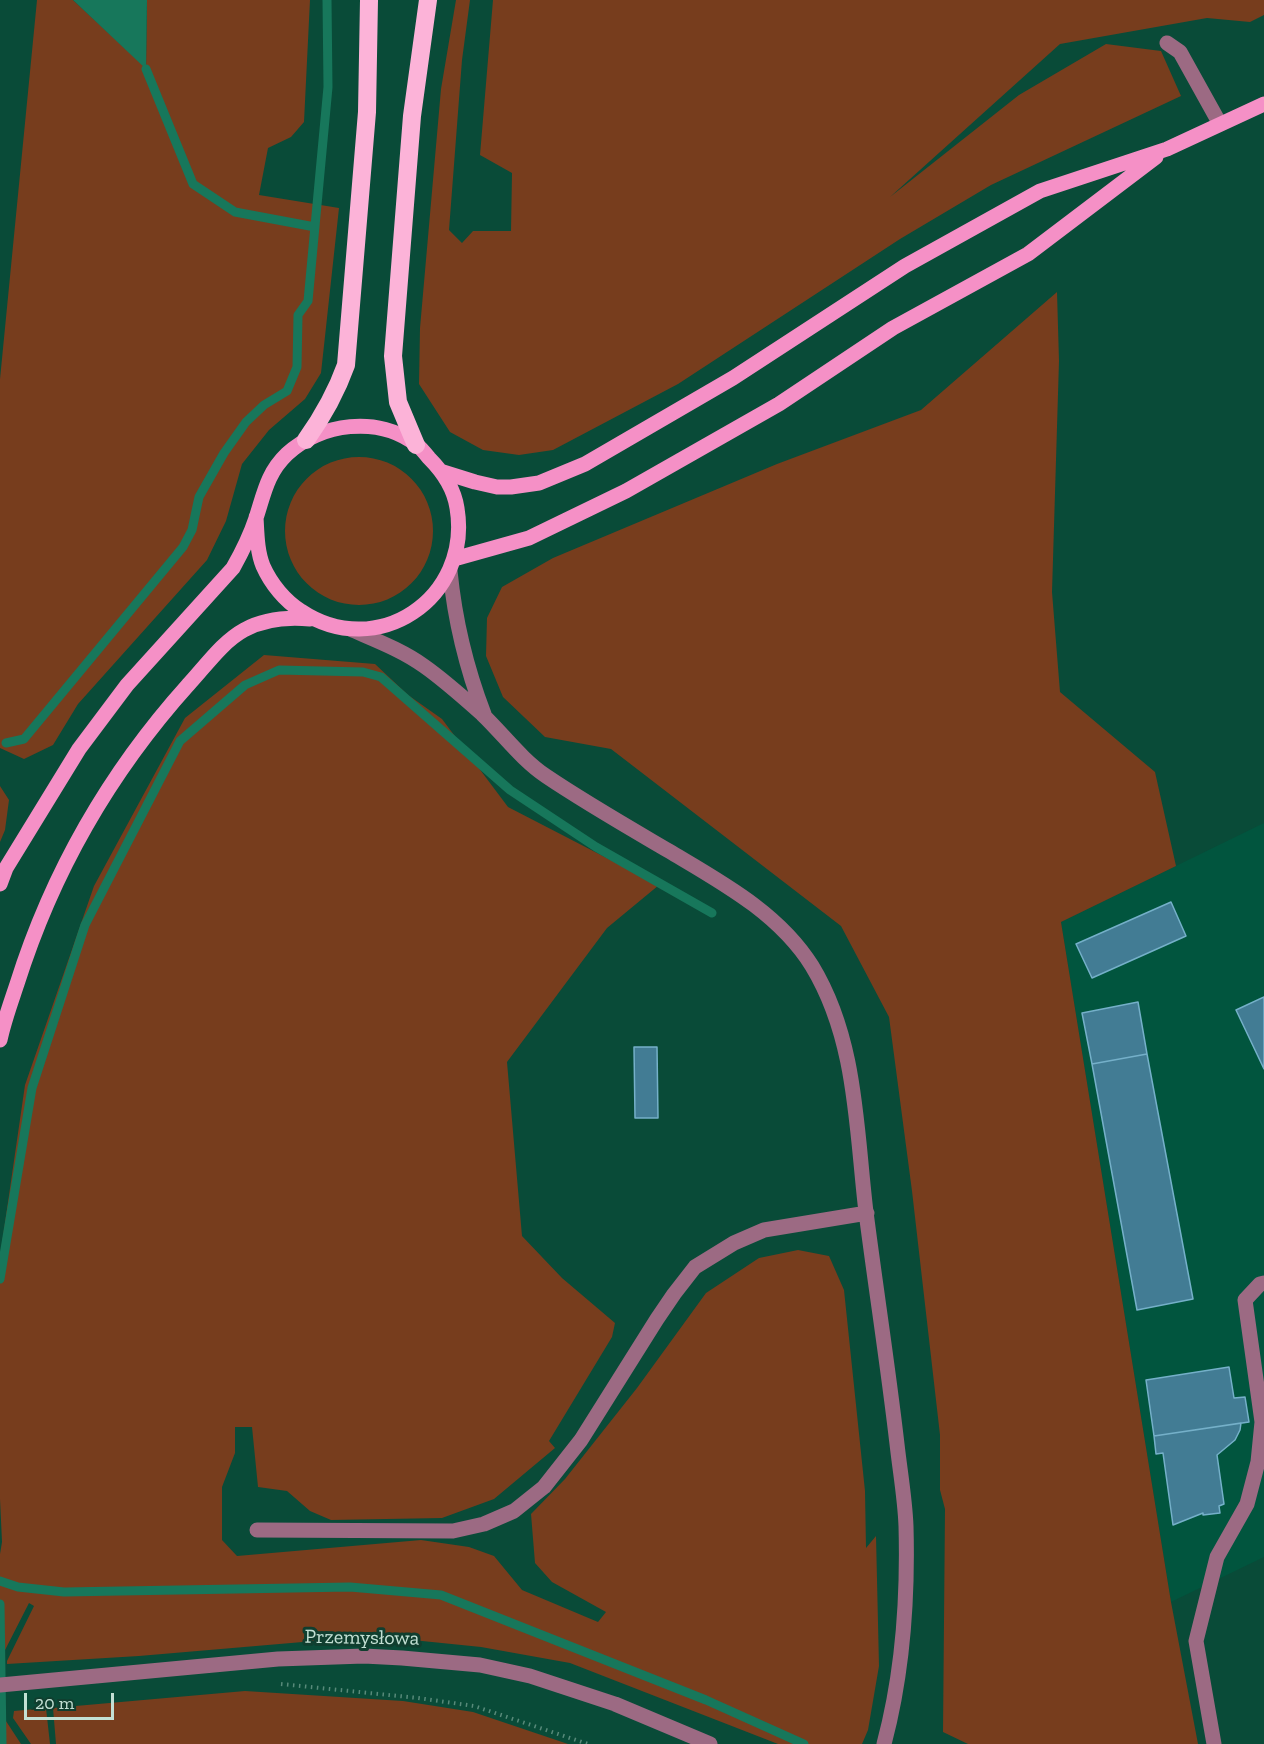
<!DOCTYPE html>
<meta charset="utf-8">
<style>
body{margin:0}
#map{position:relative;width:1264px;height:1744px;overflow:hidden;background:#094b38;font-family:"Zilla Slab",serif}
canvas{display:block}
.scale{position:absolute;left:24px;top:1693px;width:90px;height:27px;box-sizing:border-box;border:3px solid #c3e0d4;border-top:0;padding-left:8px;font-size:18px;line-height:21px;white-space:nowrap;color:#c3e0d4;-webkit-text-stroke:4px #103e2f;paint-order:stroke}
</style>
<div id="map">
<canvas width="1264" height="1744"></canvas>
<div class="scale">20 m</div>
</div>
<script>
const ctx = document.querySelector('canvas').getContext('2d');
ctx.lineJoin = 'round';
function fill(path, color) { ctx.fillStyle = color; ctx.fill(path, 'evenodd'); }
function trace(path, color, width, dash) { ctx.strokeStyle = color; ctx.lineWidth = width; ctx.lineCap = dash ? 'butt' : 'round'; ctx.setLineDash(dash || []); ctx.stroke(path); }
function label(font, color, halo, rows, align = 'center') {
  ctx.font = font + ' "Zilla Slab",serif'; ctx.lineWidth = 6; ctx.setLineDash([]); ctx.textBaseline = 'middle'; ctx.strokeStyle = halo; ctx.fillStyle = color; for (const [text, x, y, turn = 0] of rows) {
    ctx.save(); ctx.translate(x, y); ctx.rotate((+turn || 0) * Math.PI / 180); ctx.textAlign = isNaN(turn) ? turn : align; if (halo) ctx.strokeText(text, 0, 0); ctx.fillText(text, 0, 0); ctx.restore();
  }
}
const built = new Path2D(`
 M 1264,823 L 1264,1557 L 1171,1602 L 1061,922 Z`);
const green = new Path2D(`
 M 37,0 L 73,0 L 146,68 L 147,0 L 310,0 L 304,122 L 291,137 L 268,148 L 259,195 L 339,208 L 321,373 L 305,399 L 269,430 L 242,464 L 226,521 L 207,560 L 78,704 L 53,745 L 24,759 L 0,748 L 0,379 Z
 M 456,0 L 470,0 L 462,60 L 449,230 L 462,243 L 473,231 L 511,231 L 512,173 L 480,155 L 493,0 L 1264,0 L 1264,15 L 1250,22 L 1207,18 L 1060,44 L 890,197 L 1019,95 L 1106,44 L 1161,51 L 1181,96 L 991,185 L 900,239 L 678,384 L 553,450 L 519,455 L 483,450 L 450,432 L 419,384 L 420,328 L 441,89 Z
 M 1057,292 L 1059,361 L 1052,592 L 1060,692 L 1155,772 L 1176,866 L 1061,922 L 1171,1602 L 1198,1744 L 968,1744 L 943,1732 L 945,1509 L 940,1490 L 940,1435 L 912,1191 L 889,1017 L 841,926 L 611,749 L 545,737 L 503,697 L 486,656 L 487,618 L 502,587 L 553,558 L 777,464 L 921,410 Z
 M285 531a74 74 0 1 1 148 0a74 74 0 1 1-148 0Z
 M 264,655 L 375,664 L 408,695 L 442,719 L 508,807 L 659,885 L 607,928 L 507,1062 L 522,1236 L 562,1278 L 615,1323 L 612,1337 L 549,1441 L 555,1448 L 494,1499 L 442,1518 L 331,1520 L 310,1511 L 287,1491 L 258,1487 L 252,1427 L 235,1427 L 235,1453 L 222,1487 L 222,1540 L 237,1556 L 421,1540 L 469,1547 L 494,1556 L 522,1590 L 598,1622 L 606,1612 L 552,1582 L 535,1563 L 531,1514 L 565,1479 L 637,1388 L 706,1293 L 759,1258 L 798,1250 L 829,1256 L 844,1290 L 865,1491 L 866,1548 L 876,1536 L 879,1666 L 868,1730 L 862,1744 L 778,1744 L 570,1663 L 481,1647 L 373,1636 L 139,1656 L 7,1664 L 7,1661 L 34,1606 L 29,1603 L 3,1654 L 4,1718 L 21,1744 L 0,1744 L 0,1554 L 2,1542 L 0,1499 L 0,1257 L 25,1085 L 94,886 L 185,718 Z
 M 0,786 L 9,800 L 5,830 L 0,842 Z
 M 245,1691 L 403,1701 L 473,1712 L 568,1744 L 56,1744 L 53,1708 Z
 M 46,1708 L 50,1744 L 31,1744 L 13,1718 L 14,1711 Z`);
const water = new Path2D(`
 M 73,0 L 147,0 L 146,69 Z`);
const stream = new Path2D(`
 M 146,69 L 193,184 L 235,212 L 315,227
 M 6,743 L 24,739 L 183,547 L 192,530 L 199,497 L 224,453 L 246,422 L 264,405 L 287,391 L 297,367 L 298,315 L 308,301 L 328,87 L 327,0
 M 0,1279 L 32,1088 L 85,925 L 180,741 L 245,685 L 279,670 L 363,672 L 381,677 L 510,790 L 596,847 L 712,913
 M 0,1581 L 18,1587 L 64,1592 L 350,1587 L 441,1595 L 706,1700 L 804,1744
 M 0,1604 L 2,1744`);
const building = new Path2D(`
 M 1171,902 L 1186,936 L 1092,978 L 1076,944 Z
 M 1264,997 L 1264,1069 L 1236,1010 Z
 M 1138,1002 L 1147,1054 L 1092,1064 L 1082,1013 Z
 M 634,1047 L 657,1047 L 658,1118 L 635,1118 Z
 M 1147,1054 L 1193,1299 L 1137,1310 L 1092,1064 Z
 M 1229,1367 L 1234,1398 L 1245,1397 L 1249,1422 L 1154,1436 L 1146,1380 Z
 M 1241,1423 L 1240,1430 L 1235,1440 L 1217,1455 L 1224,1504 L 1219,1506 L 1220,1513 L 1203,1515 L 1203,1513 L 1173,1525 L 1163,1453 L 1156,1454 L 1154,1436 Z`);
const path = new Path2D(`
 M 281,1684 L 418,1698 L 474,1706 L 588,1744`);
const minor = new Path2D(`
 M 1167,43 L 1180,52 L 1220,124
 M 450,571 C 455,622 466,667 484,714
 M 350,629 C 375,640 402,650 424,666 C 444,680 464,698 482,714 C 504,735 521,759 546,776 C 586,803 628,827 669,851 C 721,882 779,913 812,966 C 857,1040 856,1129 866,1212 C 876,1290 888,1366 897,1444 C 900,1471 905,1499 906,1526 C 908,1599 903,1673 884,1744
 M 257,1530 L 453,1531 L 484,1524 L 514,1511 L 544,1487 L 581,1440 L 657,1319 L 674,1294 L 695,1267 L 734,1243 L 764,1230 L 867,1213
 M 0,1685 L 278,1659 L 364,1656 L 402,1658 L 480,1665 L 530,1676 L 615,1704 L 710,1744
 M 1214,1744 L 1196,1641 L 1217,1557 L 1247,1504 L 1258,1462 L 1262,1422 L 1245,1300 L 1260,1284 L 1264,1283`);
const major = new Path2D(`
 M 443,472 L 475,482 L 497,487 L 511,487 L 539,483 L 585,464 L 733,378 L 905,266 L 1040,191 L 1167,149 L 1264,104
 M 454,559 L 529,538 L 626,491 L 779,404 L 893,328 L 1028,254 L 1156,157
 M 0,884 L 6,868 L 79,749 L 127,685 L 233,568 C 242,552 250,536 256,518 C 264,494 267,473 287,454 C 320,423 379,415 417,445 C 421,448 425,453 429,458 C 443,472 454,488 457,508 C 472,598 377,662 301,611 C 285,601 271,584 263,566 C 257,551 257,534 256,517
 M 0,1040 C 4,1021 11,1002 17,984 C 53,870 109,773 188,685 C 205,667 222,642 244,630 C 264,619 288,617 310,619`);
const highway = new Path2D(`
 M 306,440 C 323,416 336,393 346,365 L 367,112 L 369,0
 M 416,445 L 398,402 L 393,356 L 412,116 L 428,0`);
const streetNames = [
 ["Przemysłowa",362,1638,1]
];
fill(built, '#01553e');
fill(green, '#773d1d');
fill(water, '#17775b');
trace(stream, '#17775b', 9);
fill(building, '#427c94');
trace(building, '#75b0c9', 1.5);
trace(path, '#588a7a', 4, [1.5, 4.5]);
trace(minor, '#9c6a83', 15);
trace(major, '#f590c6', 15);
trace(highway, '#fcb3d8', 18);
label('20px', '#c3e0d4', '#103e2f', streetNames);
</script>
